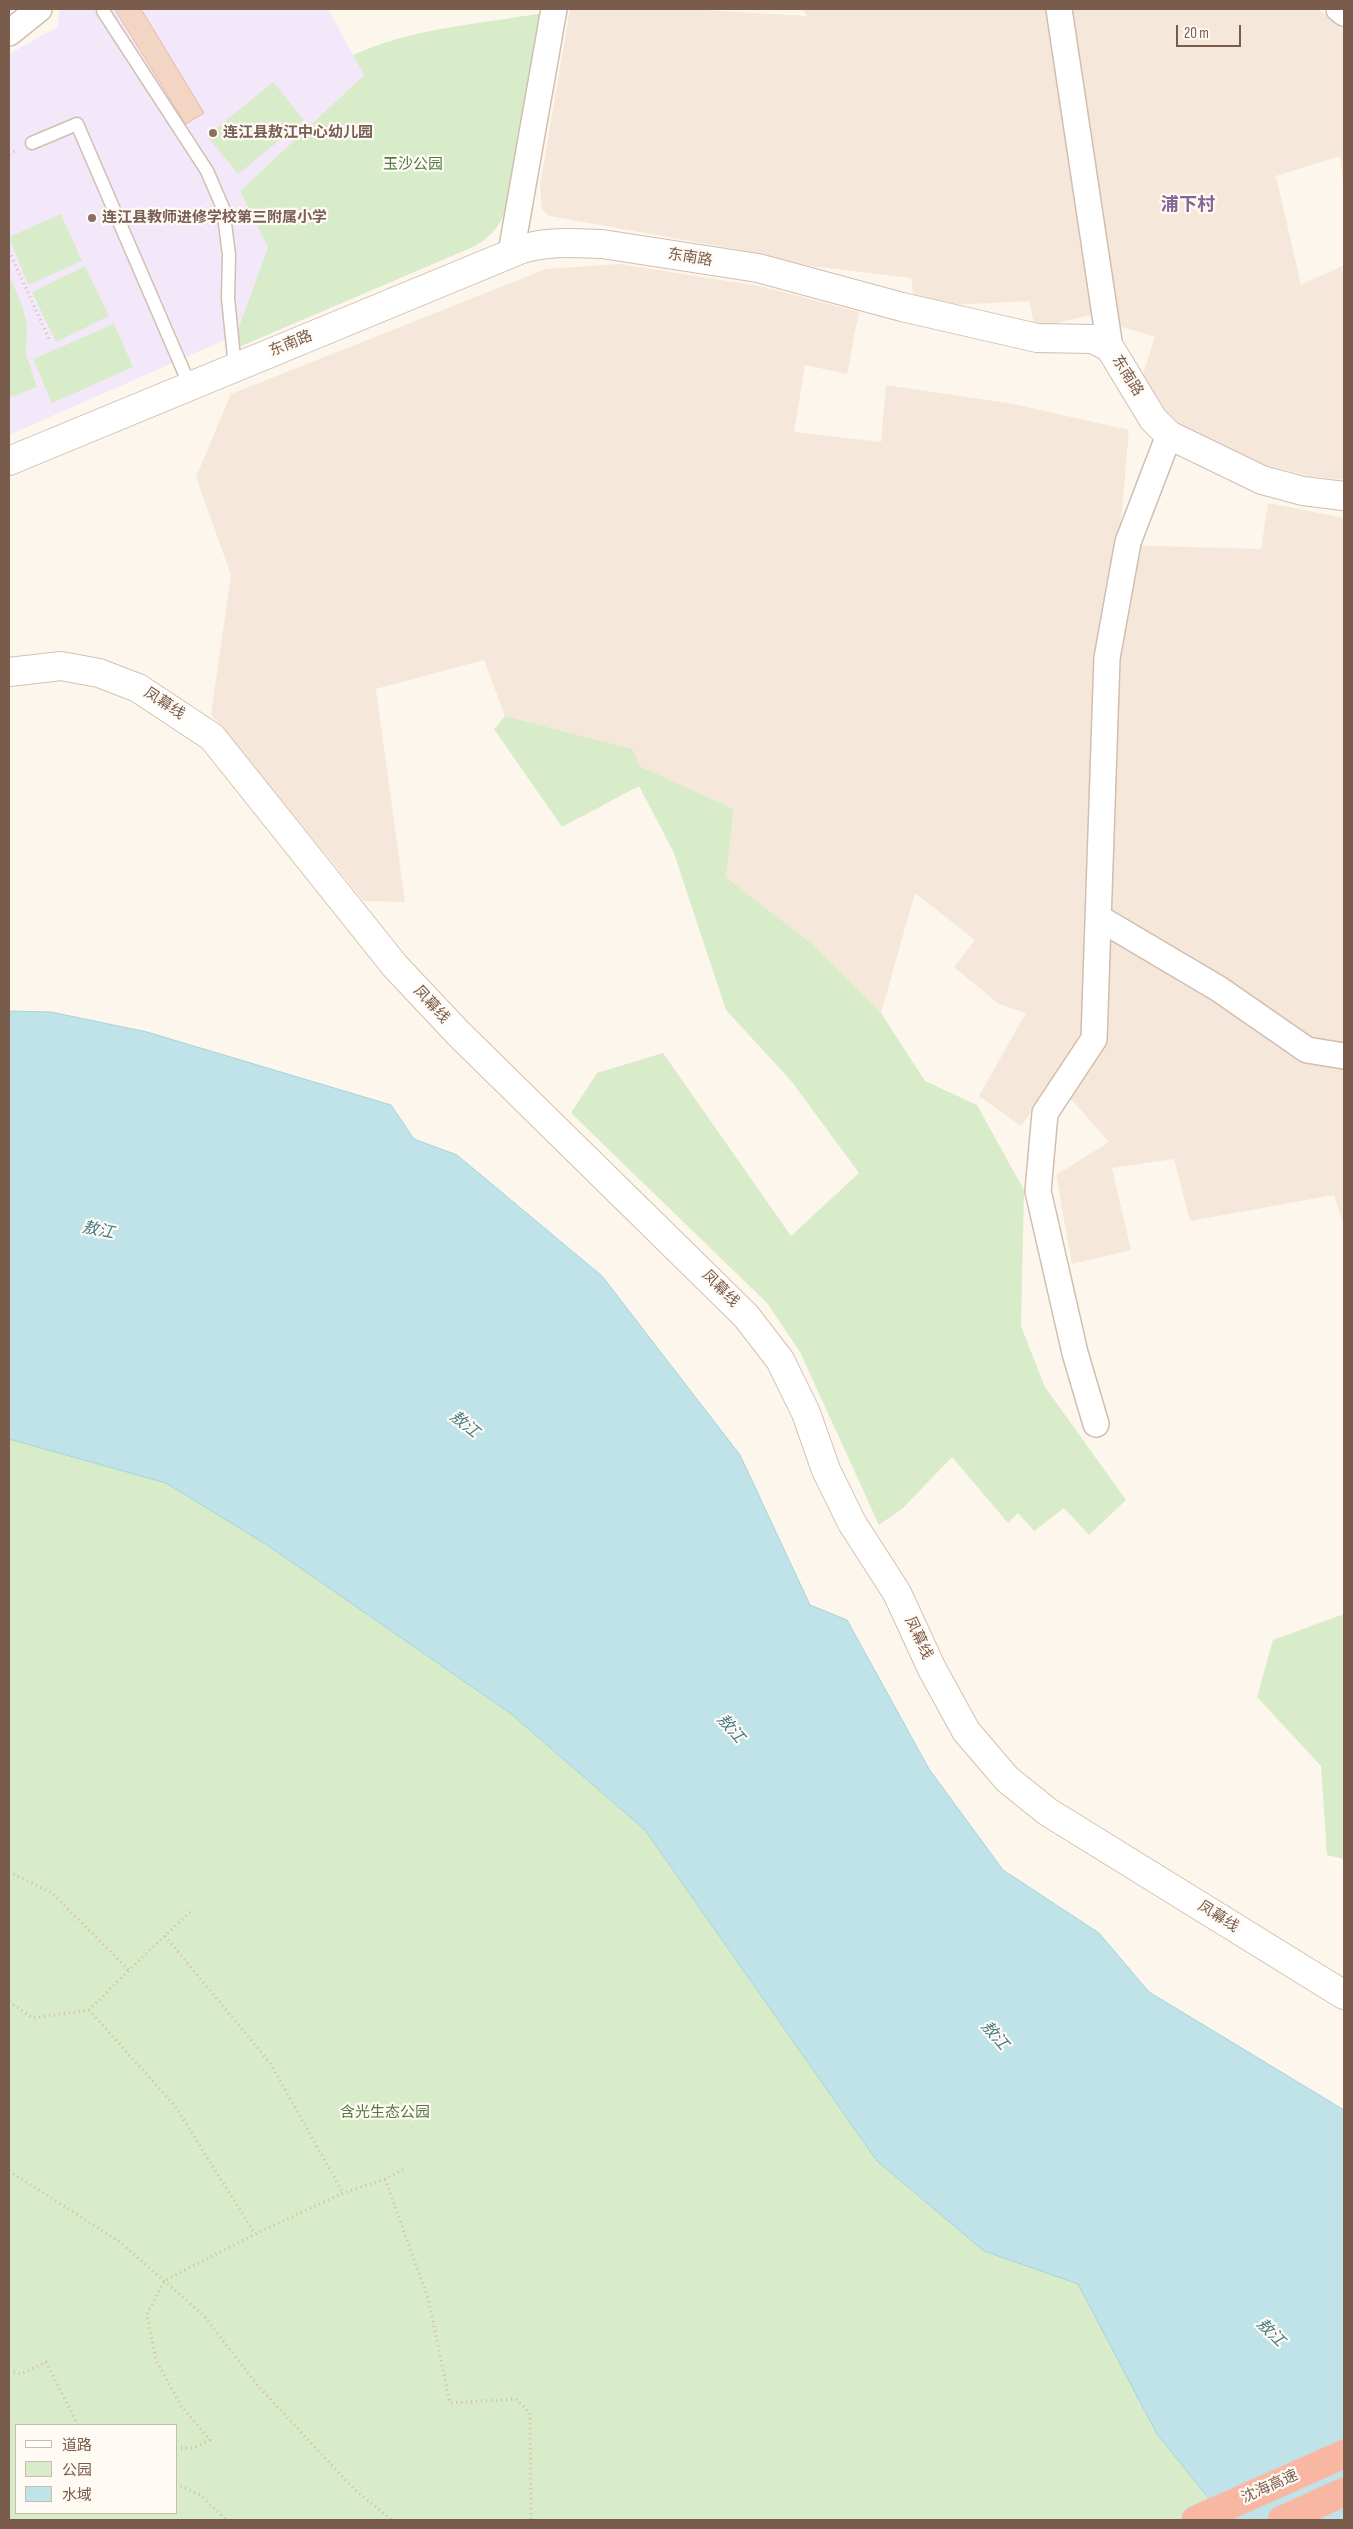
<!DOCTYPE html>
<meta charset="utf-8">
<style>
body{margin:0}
#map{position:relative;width:1353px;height:2529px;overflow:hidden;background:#fdf6ec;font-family:"Sofia Sans Condensed","Noto Sans SC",sans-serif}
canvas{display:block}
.frame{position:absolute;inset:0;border:10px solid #7a5c4d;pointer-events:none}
.legend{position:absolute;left:15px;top:2424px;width:162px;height:90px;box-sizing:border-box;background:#fffaf3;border:1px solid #cabbb1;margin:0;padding:6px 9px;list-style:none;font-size:15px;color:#7a5c4d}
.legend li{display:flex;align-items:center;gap:10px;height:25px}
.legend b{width:25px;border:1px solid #cabbb1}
.scale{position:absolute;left:1176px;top:25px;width:65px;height:22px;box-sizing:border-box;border:2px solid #7a5c4d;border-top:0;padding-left:6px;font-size:15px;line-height:18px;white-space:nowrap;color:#7a5c4d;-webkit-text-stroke:4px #fffaf3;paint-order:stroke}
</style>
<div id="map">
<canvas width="1353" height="2529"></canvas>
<div class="frame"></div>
<ul class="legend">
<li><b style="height:6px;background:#fff"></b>道路</li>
<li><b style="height:14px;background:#d8ecc9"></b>公园</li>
<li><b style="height:14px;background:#bfe3e8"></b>水域</li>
</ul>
<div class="scale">20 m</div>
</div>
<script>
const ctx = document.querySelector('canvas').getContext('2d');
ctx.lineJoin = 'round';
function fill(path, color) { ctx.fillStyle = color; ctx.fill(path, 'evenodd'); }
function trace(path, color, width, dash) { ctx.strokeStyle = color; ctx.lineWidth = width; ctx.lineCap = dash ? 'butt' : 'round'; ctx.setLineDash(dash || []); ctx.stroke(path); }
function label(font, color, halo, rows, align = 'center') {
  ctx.font = font + ' "Sofia Sans Condensed","Noto Sans SC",sans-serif'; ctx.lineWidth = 4.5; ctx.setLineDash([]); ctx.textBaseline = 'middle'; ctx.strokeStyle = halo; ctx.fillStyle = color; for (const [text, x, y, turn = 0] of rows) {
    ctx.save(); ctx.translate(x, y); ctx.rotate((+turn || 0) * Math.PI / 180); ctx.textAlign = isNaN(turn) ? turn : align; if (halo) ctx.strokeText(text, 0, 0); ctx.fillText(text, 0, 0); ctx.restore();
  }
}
const residential = new Path2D(`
 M 570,9 L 687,9 L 807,16 L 802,9 L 1318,9 L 1344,28 L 1344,189 L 1340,156 L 1276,176 L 1301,285 L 1344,265 L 1344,480 L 1310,476 L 1238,458 L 1175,423 L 1142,377 L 1155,337 L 1087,316 L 1035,328 L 1029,301 L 915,307 L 911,278 L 795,264 L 764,254 L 549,216 L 542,209 L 540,185 Z
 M 619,264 L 760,286 L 859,312 L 847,374 L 805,365 L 794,432 L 881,442 L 886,385 L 1014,404 L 1129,430 L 1119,545 L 1261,549 L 1268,503 L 1344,518 L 1344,1226 L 1334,1195 L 1190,1221 L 1174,1159 L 1112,1168 L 1131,1250 L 1072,1264 L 1056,1175 L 1109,1142 L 1054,1080 L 1021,1126 L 979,1096 L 1026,1013 L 999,1004 L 954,967 L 975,940 L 915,893 L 881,1013 L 812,944 L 726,877 L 734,809 L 640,767 L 631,749 L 505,716 L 484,660 L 376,689 L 405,902 L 364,901 L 211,714 L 231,575 L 196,477 L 231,394 L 546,269 Z`);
const education = new Path2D(`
 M 60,9 L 328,9 L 364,75 L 240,191 L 268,247 L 236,335 L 9,435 L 9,54 L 57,27 Z`);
const green = new Path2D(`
 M 543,13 L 507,207 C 500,226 492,236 475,246 L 239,347 L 236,335 L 268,247 L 240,191 L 364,75 L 353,55 C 412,28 480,24 543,13 Z
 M 273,82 L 304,120 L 238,174 L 207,136 Z
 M 61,214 L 82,261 L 28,285 L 9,237 Z
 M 85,266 L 109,316 L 56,342 L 32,292 Z
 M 9,275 L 23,308 L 27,326 L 26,354 L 37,387 L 9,398 Z
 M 114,324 L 133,367 L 52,403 L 33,359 Z
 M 505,716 L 632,749 L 641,767 L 734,809 L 726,877 L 812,944 L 881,1013 L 925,1081 L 977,1105 L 1024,1190 L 1021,1326 L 1045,1387 L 1126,1500 L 1089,1535 L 1064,1508 L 1034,1531 L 1018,1513 L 1008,1523 L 952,1457 L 903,1508 L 879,1525 L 800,1352 L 767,1303 L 571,1113 L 597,1073 L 663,1053 L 791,1236 L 859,1173 L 792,1082 L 726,1010 L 674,853 L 639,786 L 562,827 L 494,729 Z
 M 9,1439 L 166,1483 L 267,1545 L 510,1713 L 645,1830 L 877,2161 L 984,2251 L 1078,2284 L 1157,2434 L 1226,2520 L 9,2520 ZM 16,2425 L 176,2425 L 176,2513 L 16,2513 Z
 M 1344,1614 L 1344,1859 L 1327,1855 L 1321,1766 L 1257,1697 L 1273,1640 Z`);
const water = new Path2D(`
 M 9,1011 L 51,1012 L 147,1032 L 391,1105 L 414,1139 L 457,1155 L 602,1276 L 740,1455 L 810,1605 L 847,1620 L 929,1769 L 1003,1870 L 1099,1933 L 1149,1992 L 1344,2110 L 1344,2520 L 1226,2520 L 1157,2434 L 1078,2284 L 984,2251 L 877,2161 L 645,1830 L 510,1713 L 267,1545 L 166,1483 L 9,1439 Z`);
const building = new Path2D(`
 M 115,9 L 141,9 L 204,113 L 186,124 Z`);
const path = new Path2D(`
 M 9,154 L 17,150
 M 9,251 L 49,339
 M 9,1872 L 52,1893 L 129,1970 L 190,1912
 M 165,1936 L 270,2063 L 343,2193
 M 9,2002 L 33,2018 L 89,2010 L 129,1970
 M 89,2010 L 175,2106 L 255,2234
 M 9,2171 L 120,2242 L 204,2316 L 258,2386 L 355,2490 L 392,2520
 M 385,2179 L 428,2298 L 450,2403 L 516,2399 L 530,2413 L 531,2520
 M 9,2371 L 21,2374 L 46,2362 L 78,2425
 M 176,2448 L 194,2448 L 210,2440 L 181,2406 L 156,2360 L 147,2314 L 164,2281 L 255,2234 L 343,2193 L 385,2179 L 404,2169
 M 176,2484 L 200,2495 L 227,2520`);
const service = new Path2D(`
 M 103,11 L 207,171 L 223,208 L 229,255 L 228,298 L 235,367
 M 32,143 L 77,124 L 190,386`);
const minor = new Path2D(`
 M 1059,9 L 1110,348
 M 1339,9 L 1344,13
 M 9,33 L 39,9
 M 511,253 L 554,9
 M 1099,918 L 1219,989 L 1307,1050 L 1344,1056
 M 1096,1424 L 1075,1353 L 1038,1191 L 1045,1113 L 1094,1039 L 1107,658 L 1128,542 L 1169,435`);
const tertiary = new Path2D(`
 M 9,461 L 522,249 C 548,241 574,243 602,244 L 758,268 L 902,307 L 1037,338 L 1093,339 L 1110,348 L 1153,419 L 1169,435 L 1262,480 L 1303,491 L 1344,496`);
const secondary = new Path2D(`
 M 9,672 L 61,666 L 99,673 L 138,688 L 212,737 L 395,966 L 458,1033 L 746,1316 L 780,1360 L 806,1413 L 826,1470 L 852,1523 L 897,1593 L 932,1669 L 966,1731 L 1007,1779 L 1048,1812 L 1344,1995`);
const motorway = new Path2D(`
 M 1196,2520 L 1344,2454
 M 1282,2520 L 1344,2492`);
const markers = [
 [213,133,5,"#8d6e63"],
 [92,218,5,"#8d6e63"]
];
const educationNames = [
 ["连江县敖江中心幼儿园",223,133],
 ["连江县教师进修学校第三附属小学",102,218]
];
const parkNames = [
 ["玉沙公园",413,165],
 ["含光生态公园",385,2113]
];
const streetNames = [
 ["东南路",690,258,9],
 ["东南路",291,344,-22],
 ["东南路",1127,376,58],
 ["凤幕线",164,704,33],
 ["凤幕线",431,1005,47],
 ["凤幕线",720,1289,45],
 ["凤幕线",918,1638,65],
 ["凤幕线",1218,1917,32],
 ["沈海高速",1270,2487,-24]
];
const waterNames = [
 ["敖江",98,1231,11],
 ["敖江",464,1425,39],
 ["敖江",730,1729,49],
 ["敖江",994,2036,49],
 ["敖江",1270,2333,45]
];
const quarterNames = [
 ["浦下村",1188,205]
];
fill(residential, '#f5e8da');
fill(education, '#f3e8fa');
fill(green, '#d8ecc9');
fill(water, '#bfe3e8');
trace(water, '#a5d3da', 1);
fill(building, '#f3d5c3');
trace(building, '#e6bba3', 1);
trace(service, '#d1beb0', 15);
trace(minor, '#d1beb0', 28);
trace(tertiary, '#d1beb0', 30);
trace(secondary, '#d6c0b0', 30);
trace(motorway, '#dad1cd', 30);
trace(path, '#d9b8a5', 3, [1, 4]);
trace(service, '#fff', 12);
trace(minor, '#fff', 25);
trace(tertiary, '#fff', 28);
trace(secondary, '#fff', 28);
trace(motorway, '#f7b7a3', 28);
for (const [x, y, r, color] of markers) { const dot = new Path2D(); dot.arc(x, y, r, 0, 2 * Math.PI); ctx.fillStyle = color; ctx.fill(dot); trace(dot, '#fffaf3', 2); }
label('bold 15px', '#785e54', '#fffaf3', educationNames, 'left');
label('15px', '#537a41', '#fffaf3', parkNames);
label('15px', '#7a5c4d', '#fffaf3', streetNames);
label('italic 16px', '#437c86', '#fffaf3', waterNames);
label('bold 18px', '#846695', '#fffaf3', quarterNames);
</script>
